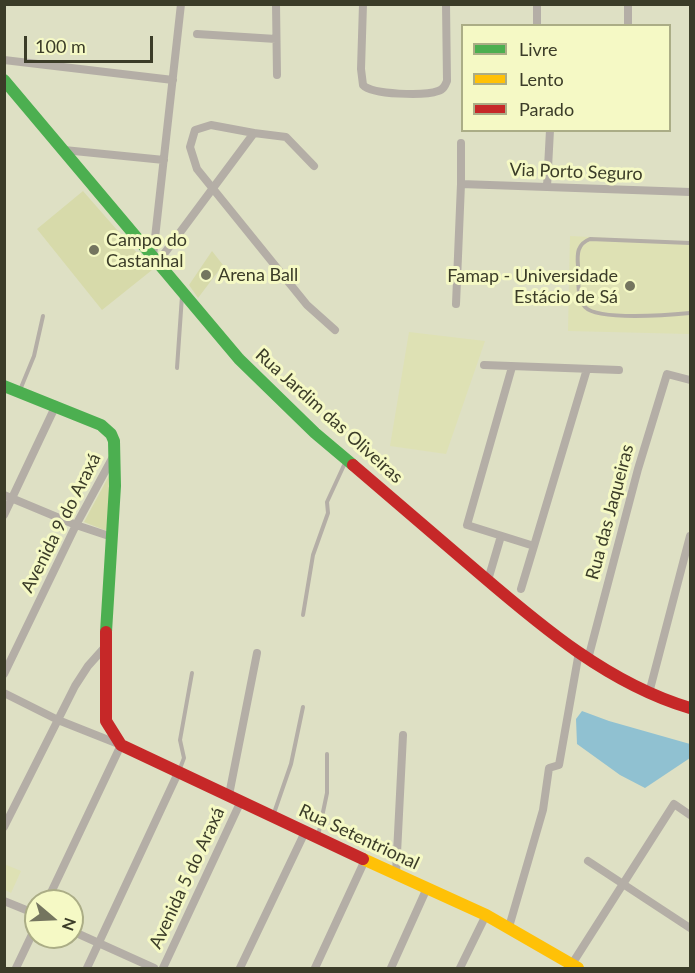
<!DOCTYPE html>
<meta charset="utf-8">
<style>
body{margin:0}
#map{position:relative;width:695px;height:973px;overflow:hidden;background:#dee0c4;font-family:Lato,sans-serif}
canvas{display:block}
.frame{position:absolute;inset:0;border:6px solid #3b3c28;pointer-events:none}
.legend{position:absolute;left:461px;top:24px;width:210px;height:108px;box-sizing:border-box;background:#f5f9c5;border:2px solid #abad86;margin:0;padding:8px 10px;list-style:none;font-size:18px;color:#3b3c28}
.legend li{display:flex;align-items:center;gap:12px;height:30px}
.legend b{width:30px;border:2px solid #abad86}
.north{position:absolute;left:24px;top:889px;width:60px;height:60px;box-sizing:border-box;background:#f5f9c5;border:2px solid #abad86;border-radius:50%;rotate:109deg;font-size:16px;font-weight:700;line-height:24px;text-align:center;color:#3b3c28}
.north::after{content:'';display:block;margin:auto;width:21px;height:27px;background:#74755f;clip-path:polygon(50% 0,100% 100%,50% 72%,0 100%)}
.scale{position:absolute;left:24px;top:36px;width:129px;height:27px;box-sizing:border-box;border:3px solid #3b3c28;border-top:0;padding-left:8px;font-size:18px;line-height:21px;white-space:nowrap;color:#3b3c28;-webkit-text-stroke:4px #f5f9c5;paint-order:stroke}
</style>
<div id="map">
<canvas width="695" height="973"></canvas>
<div class="frame"></div>
<ul class="legend">
<li><b style="height:8px;background:#4caf50"></b>Livre</li>
<li><b style="height:8px;background:#ffc107"></b>Lento</li>
<li><b style="height:8px;background:#c62828"></b>Parado</li>
</ul>
<div class="north">N</div>
<div class="scale">100 m</div>
</div>
<script>
const ctx = document.querySelector('canvas').getContext('2d');
ctx.lineJoin = 'round';
function fill(path, color) { ctx.fillStyle = color; ctx.fill(path, 'evenodd'); }
function trace(path, color, width, dash) { ctx.strokeStyle = color; ctx.lineWidth = width; ctx.lineCap = dash ? 'butt' : 'round'; ctx.setLineDash(dash || []); ctx.stroke(path); }
function label(font, color, halo, rows, align = 'center') {
  ctx.font = font + ' Lato,sans-serif'; ctx.lineWidth = 6; ctx.setLineDash([]); ctx.textBaseline = 'middle'; ctx.strokeStyle = halo; ctx.fillStyle = color; for (const [text, x, y, turn = 0] of rows) {
    ctx.save(); ctx.translate(x, y); ctx.rotate((+turn || 0) * Math.PI / 180); ctx.textAlign = isNaN(turn) ? turn : align; if (halo) ctx.strokeText(text, 0, 0); ctx.fillText(text, 0, 0); ctx.restore();
  }
}
const built = new Path2D(`
 M 570,236 L 690,242 L 690,334 L 568,331 Z
 M 409,332 L 485,341 L 446,454 L 390,446 Z
 M 4,864 L 21,871 L 11,893 L 5,890 Z`);
const green = new Path2D(`
 M 83,191 L 152,270 L 102,310 L 37,229 Z
 M 212,251 L 223,265 L 198,298 L 189,285 Z
 M 111,472 L 107,531 L 84,522 Z`);
const water = new Path2D(`
 M 582,711 L 609,721 L 690,744 L 690,758 L 645,788 L 620,775 L 577,744 L 576,719 Z`);
const lane = new Path2D(`
 M 690,243 L 590,239 C 577,244 577,254 578,266 C 579,278 576,297 585,307 C 598,321 670,315 690,313
 M 177,368 L 182,296
 M 20,390 L 34,356 L 43,316
 M 303,615 L 313,555 L 328,513 L 327,502 L 345,463
 M 179,771 L 184,758 L 180,740 L 192,673
 M 273,816 L 291,764 L 303,707
 M 318,836 L 327,793 L 327,754`);
const street = new Path2D(`
 M 276,4 L 277,75
 M 363,4 L 361,69 L 363,85 C 372,95 425,96 438,91 C 443,90 445,86 447,81 L 446,4
 M 537,26 L 537,4
 M 628,26 L 628,4
 M 197,34 L 276,39
 M 4,60 L 173,80
 M 254,133 L 286,137 L 314,166
 M 64,150 L 164,160
 M 461,184 L 690,192
 M 547,187 L 550,130
 M 153,256 L 181,4
 M 158,262 L 254,133 L 211,125 L 195,130 L 190,147 L 197,169 L 307,305 L 335,330
 M 456,304 L 461,184 L 461,143
 M 484,365 L 619,370
 M 512,367 L 467,525 L 534,546 L 587,369
 M 4,495 L 76,525 L 112,537
 M 4,515 L 56,405
 M 488,580 L 501,536
 M 521,589 L 534,546
 M 588,659 L 638,469 L 667,374 L 690,380
 M 4,674 L 76,525 L 114,455
 M 4,693 L 58,720 L 121,745 L 47,901
 M 649,693 L 690,536
 M 229,795 L 257,653
 M 4,827 L 75,686 L 88,666 L 105,647
 M 588,861 L 690,928
 M 396,873 L 403,735
 M 4,901 L 36,914
 M 509,927 L 543,810 L 549,768 L 559,765 L 579,652
 M 72,931 L 154,968
 M 572,964 L 674,804 L 690,815
 M 16,968 L 36,926
 M 87,968 L 178,773
 M 163,968 L 241,801
 M 240,968 L 305,832
 M 315,968 L 365,860
 M 391,968 L 427,888
 M 460,968 L 486,915`);
const fast = new Path2D(`
 M 4,80 L 239,359 L 315,433 L 353,465
 M 4,386 L 101,425 L 111,434 L 114,441 L 115,486 L 106,632`);
const slow = new Path2D(`
 M 363,859 L 486,915 L 578,968`);
const jam = new Path2D(`
 M 353,465 C 395,501 437,537 479,573 C 542,627 609,684 690,708
 M 106,632 L 106,721 L 121,745 L 363,859`);
const markers = [
 [94,250,6,"#74755f"],
 [206,275,6,"#74755f"],
 [630,286,6,"#74755f"]
];
const streetNames = [
 ["Via Porto Seguro",576,172,2],
 ["Rua Jardim das Oliveiras",329,416,42],
 ["Rua das Jaqueiras",610,512,-75],
 ["Avenida 9 do Araxá",61,523,-63],
 ["Rua Setentrional",359,837,25],
 ["Avenida 5 do Araxá",187,878,-65]
];
const poiNames = [
 ["Campo do",106,240],
 ["Castanhal",106,261],
 ["Arena Ball",218,275],
 ["Famap - Universidade",618,276,"right"],
 ["Estácio de Sá",618,297,"right"]
];
fill(built, '#dee1b4');
fill(green, '#d7daaa');
fill(water, '#90c1d1');
trace(lane, '#b4aea6', 4);
trace(street, '#b4aea6', 8);
trace(fast, '#4caf50', 12);
trace(slow, '#ffc107', 12);
trace(jam, '#c62828', 12);
for (const [x, y, r, color] of markers) { const dot = new Path2D(); dot.arc(x, y, r, 0, 2 * Math.PI); ctx.fillStyle = color; ctx.fill(dot); trace(dot, '#f5f9c5', 2); }
label('18px', '#3b3c28', '#f5f9c5', streetNames);
label('18px', '#3b3c28', '#f5f9c5', poiNames, 'left');
</script>
